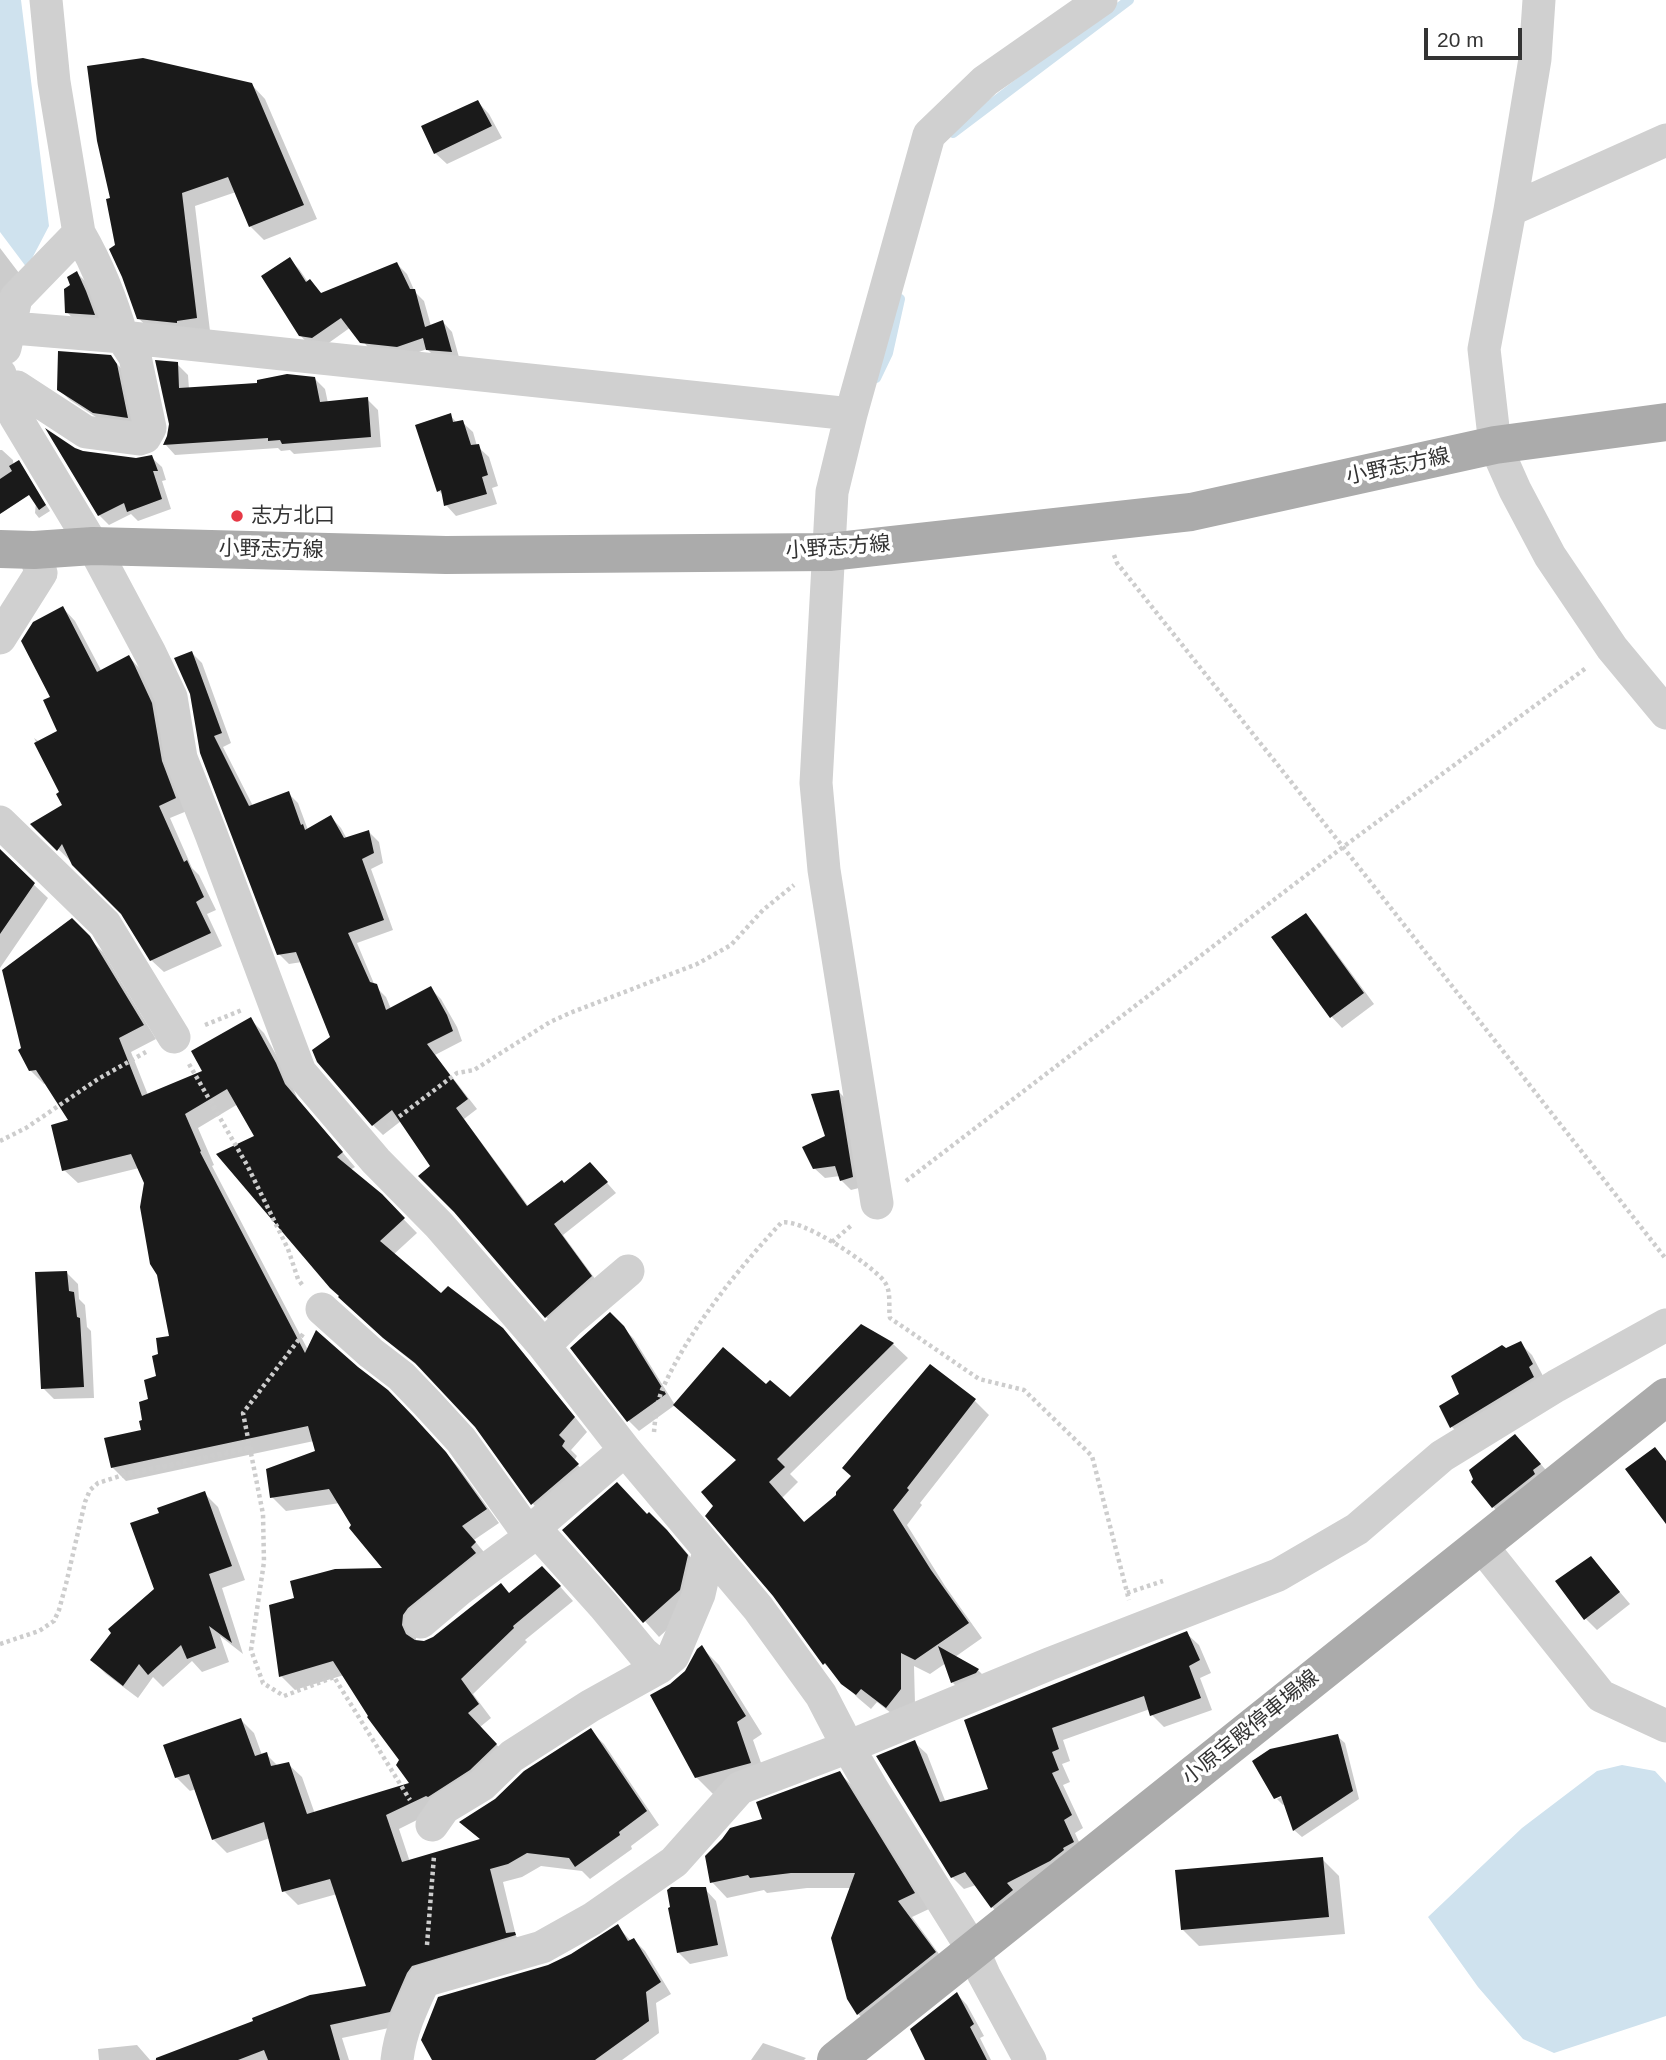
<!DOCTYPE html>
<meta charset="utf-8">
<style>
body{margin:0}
#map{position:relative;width:1666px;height:2060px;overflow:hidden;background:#fff;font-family:Arial,sans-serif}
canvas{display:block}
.scale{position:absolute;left:1424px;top:28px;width:98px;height:32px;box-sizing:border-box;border:4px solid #333;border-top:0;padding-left:9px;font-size:21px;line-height:24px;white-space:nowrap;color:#333;-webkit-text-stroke:5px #fff;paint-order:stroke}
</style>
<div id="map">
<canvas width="1666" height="2060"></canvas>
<div class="scale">20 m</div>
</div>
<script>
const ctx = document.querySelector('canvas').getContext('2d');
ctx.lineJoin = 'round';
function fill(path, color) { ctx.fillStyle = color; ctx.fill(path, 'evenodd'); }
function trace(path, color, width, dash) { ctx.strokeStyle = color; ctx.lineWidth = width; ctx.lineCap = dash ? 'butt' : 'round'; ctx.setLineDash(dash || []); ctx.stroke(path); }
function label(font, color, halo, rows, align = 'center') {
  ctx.font = font + ' Arial,"Noto Sans JP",sans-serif'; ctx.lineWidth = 7; ctx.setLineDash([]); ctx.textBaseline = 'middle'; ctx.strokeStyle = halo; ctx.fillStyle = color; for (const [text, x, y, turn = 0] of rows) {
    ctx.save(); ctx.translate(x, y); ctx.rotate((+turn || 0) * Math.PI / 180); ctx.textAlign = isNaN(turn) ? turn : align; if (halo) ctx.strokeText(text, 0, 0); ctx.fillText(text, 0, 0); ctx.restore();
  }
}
const water = new Path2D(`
 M 0,0 L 21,0 L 49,226 L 27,268 L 0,232 Z
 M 1622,1765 L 1655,1771 L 1666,1783 L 1666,2016 L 1554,2053 L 1523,2039 L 1478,1987 L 1428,1917 L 1522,1828 L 1597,1771 Z`);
const shadow = new Path2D(`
 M 251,84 L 265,99 L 317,219 L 264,240 L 250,226 L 236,192 L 195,206 L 210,331 L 153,332 L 138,318 L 123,276 Z
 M 478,102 L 489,114 L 502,138 L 447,164 L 435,153 Z
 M 0,248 L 22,277 L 0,298 Z
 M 289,259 L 299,269 L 308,282 L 310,281 L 323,295 L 397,264 L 407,274 L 415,292 L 424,301 L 431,326 L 443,322 L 452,332 L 460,361 L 437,359 L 427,349 L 408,356 L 372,352 L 351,327 L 323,347 L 310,346 L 300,335 Z
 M 77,273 L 88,284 L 105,326 L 78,324 L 67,312 L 72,285 Z
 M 110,357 L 121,368 L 137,427 L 105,423 L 70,400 L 59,390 Z
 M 177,364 L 188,375 L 189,389 L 314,378 L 325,389 L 328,403 L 367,399 L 378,410 L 381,447 L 294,454 L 290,450 L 281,451 L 278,448 L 175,455 L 165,444 L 169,437 Z
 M 450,415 L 457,423 L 462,422 L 473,432 L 477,446 L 489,457 L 498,486 L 492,488 L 497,504 L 456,516 L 446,505 L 444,496 L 439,491 Z
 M 0,450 L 2,450 L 13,460 L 17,501 L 0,512 Z
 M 75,450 L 137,460 L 151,457 L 162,467 L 166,480 L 162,481 L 171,509 L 138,521 L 131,514 L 109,525 L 99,515 Z
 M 37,491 L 50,511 L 39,518 L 35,513 Z
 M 63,608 L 75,621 L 102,672 L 129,657 L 141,670 L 164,717 L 187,811 L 170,818 L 192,868 L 199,875 L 216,910 L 207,914 L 222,946 L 164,972 L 151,960 L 123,913 L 33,824 L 64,805 L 62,792 L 34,738 L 74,766 L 53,697 Z
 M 192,653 L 202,663 L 231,743 L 223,747 L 253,806 L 288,793 L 298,803 L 308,830 L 331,817 L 341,828 L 347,839 L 369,832 L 379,842 L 383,863 L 371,869 L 393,930 L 357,943 L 375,986 L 386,997 L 391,1009 L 430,988 L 441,999 L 457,1027 L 462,1041 L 435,1055 L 477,1109 L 464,1119 L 529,1207 L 565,1185 L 600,1175 L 616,1193 L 563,1235 L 601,1287 L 556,1327 L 546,1317 L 433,1166 L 401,1121 L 383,1135 L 373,1125 L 332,1038 L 302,962 L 289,964 L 279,954 L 201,752 Z
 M 0,853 L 48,898 L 0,968 Z
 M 1306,915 L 1317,927 L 1374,1004 L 1342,1028 L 1331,1016 Z
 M 71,921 L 103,952 L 156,1039 L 131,1052 L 148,1095 L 204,1071 L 251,1020 L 264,1033 L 289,1078 L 298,1100 L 355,1167 L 350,1170 L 380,1195 L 417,1233 L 393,1255 L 441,1295 L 502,1329 L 516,1344 L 587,1432 L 571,1450 L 577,1456 L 574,1461 L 591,1479 L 546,1517 L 533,1504 L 477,1426 L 427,1373 L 399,1351 L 354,1311 L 238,1104 L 198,1128 L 214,1165 L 212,1166 L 308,1350 L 426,1432 L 459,1468 L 499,1523 L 474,1540 L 488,1557 L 416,1629 L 416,1642 L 424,1643 L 510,1594 L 556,1582 L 573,1601 L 525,1640 L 527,1642 L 473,1694 L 491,1718 L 480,1727 L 509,1758 L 441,1808 L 399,1829 L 410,1862 L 481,1840 L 461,1822 L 496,1800 L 591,1731 L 604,1744 L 659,1825 L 631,1846 L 632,1849 L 590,1879 L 582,1871 L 541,1866 L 522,1877 L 503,1882 L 516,1936 L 528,1948 L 432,1976 L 403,2025 L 342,2038 L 349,2060 L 154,2060 L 255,2022 L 368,1987 L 337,1894 L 298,1905 L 284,1891 L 270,1838 L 227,1853 L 213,1839 L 196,1789 L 190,1791 L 176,1777 L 241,1720 L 254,1733 L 262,1755 L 266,1754 L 278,1766 L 288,1764 L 302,1777 L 315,1814 L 412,1784 L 401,1760 L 344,1675 L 295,1690 L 281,1676 L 271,1607 L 385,1570 L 340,1503 L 286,1511 L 272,1497 L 317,1452 L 314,1441 L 126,1481 L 112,1467 L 143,1431 L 150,1401 L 172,1337 L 145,1183 L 139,1168 L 78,1183 L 64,1170 L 71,1122 L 46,1083 L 44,1084 L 30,1070 Z
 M 839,1092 L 849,1102 L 863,1187 L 851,1190 L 841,1180 L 840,1176 L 825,1178 L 814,1168 L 827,1137 Z
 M 67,1273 L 78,1284 L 79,1299 L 85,1305 L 87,1327 L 91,1331 L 94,1398 L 54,1399 L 43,1388 Z
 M 610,1314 L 634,1339 L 675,1405 L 639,1431 L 629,1421 Z
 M 861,1327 L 893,1344 L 908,1358 L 790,1474 L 798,1482 L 782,1498 L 805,1523 L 974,1400 L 989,1415 L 920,1503 L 922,1505 L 907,1525 L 945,1586 L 982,1638 L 955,1657 L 978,1670 L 983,1675 L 958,1688 L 953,1683 L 946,1663 L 930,1674 L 914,1666 L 915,1704 L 901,1721 L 877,1702 L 871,1709 L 858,1698 L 824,1663 L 715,1505 L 737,1461 L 766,1387 L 790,1400 Z
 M 1521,1344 L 1532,1355 L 1543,1376 L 1463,1438 L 1452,1427 L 1441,1406 L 1461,1395 L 1505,1350 Z
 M 1526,1447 L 1551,1476 L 1505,1518 L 1493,1507 Z
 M 204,1493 L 218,1507 L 245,1580 L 222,1588 L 243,1654 L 220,1636 L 229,1662 L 202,1672 L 192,1661 L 163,1687 L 153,1677 L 138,1698 L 106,1674 L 92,1660 L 156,1590 L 161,1514 Z
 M 649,1515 L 682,1547 L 702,1571 L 694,1605 L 659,1637 L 564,1530 Z
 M 1591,1558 L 1630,1604 L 1597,1630 L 1586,1619 L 1557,1581 Z
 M 1186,1633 L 1199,1645 L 1211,1673 L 1200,1678 L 1212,1710 L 1164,1727 L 1152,1715 L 1150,1709 L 1063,1740 L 1070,1761 L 1062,1764 L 1070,1782 L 1063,1785 L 1083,1828 L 1075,1833 L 1085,1855 L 1004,1919 L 992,1907 L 976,1885 L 964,1889 L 952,1877 L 914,1742 L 927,1754 L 946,1803 L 990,1790 L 966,1721 Z
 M 702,1648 L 719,1665 L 762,1734 L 753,1740 L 767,1780 L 713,1794 L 696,1777 L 687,1672 Z
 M 1337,1736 L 1345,1743 L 1359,1799 L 1302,1837 L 1294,1830 L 1285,1804 L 1283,1805 L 1277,1799 L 1289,1794 Z
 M 839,1773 L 855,1788 L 929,1909 L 912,1917 L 950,1969 L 874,2029 L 858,2014 L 848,1998 L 851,1888 L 807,1888 L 767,1893 L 764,1890 L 727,1898 L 712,1882 L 764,1820 Z
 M 1322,1859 L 1339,1876 L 1345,1934 L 1199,1946 L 1182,1929 Z
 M 705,1889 L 716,1901 L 728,1956 L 690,1964 L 679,1953 Z
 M 618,1927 L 631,1941 L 634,1940 L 645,1951 L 671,1994 L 656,2003 L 659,2033 L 622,2060 L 536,2060 Z
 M 957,1994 L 967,2005 L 984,2036 L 980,2038 L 991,2060 L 927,2060 Z
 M 763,2043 L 806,2058 L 804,2060 L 751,2060 Z
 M 137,2045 L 150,2060 L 99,2060 L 98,2049 Z`);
const stream = new Path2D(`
 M 953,133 L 1129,0
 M 876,378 L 888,353 L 900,299`);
const building = new Path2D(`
 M 143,58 L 252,83 L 304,205 L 249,227 L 228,177 L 182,193 L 197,318 L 177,321 L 177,323 L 137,319 L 122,277 L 109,249 L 115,245 L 106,199 L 110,198 L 97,141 L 87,66 Z
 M 478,100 L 492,126 L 434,154 L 421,126 Z
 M 290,257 L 306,282 L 310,279 L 321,293 L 397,262 L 410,289 L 415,289 L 425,327 L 443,320 L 452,352 L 426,350 L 423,338 L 397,347 L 360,343 L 341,318 L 312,338 L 299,336 L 261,276 Z
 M 77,271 L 86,291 L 95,315 L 65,313 L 64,289 L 70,285 L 67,277 Z
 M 58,351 L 111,355 L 117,364 L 128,418 L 93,413 L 57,390 Z
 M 155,360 L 178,362 L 179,388 L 257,383 L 257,380 L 287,374 L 315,377 L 320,402 L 368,397 L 371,437 L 282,444 L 280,440 L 268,441 L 268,438 L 163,445 L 167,436 L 169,424 Z
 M 451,413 L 453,422 L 463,420 L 471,445 L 479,444 L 488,475 L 482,477 L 487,494 L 444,506 L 441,490 L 437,492 L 415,425 Z
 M 45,428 L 75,448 L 83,451 L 136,458 L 152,455 L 158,471 L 153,471 L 162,499 L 127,512 L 124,503 L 98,516 Z
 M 19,460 L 46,505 L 39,510 L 29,495 L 0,514 L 0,479 L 12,471 L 9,466 Z
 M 63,606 L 97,672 L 129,655 L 133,662 L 152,703 L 162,761 L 176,798 L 159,806 L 184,862 L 187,860 L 204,897 L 196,902 L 211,933 L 150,961 L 121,914 L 72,865 L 62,844 L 57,851 L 30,824 L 62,805 L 56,794 L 59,792 L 34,743 L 57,731 L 43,700 L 50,697 L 21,641 L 33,622 Z
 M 192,651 L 222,733 L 214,736 L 249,806 L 289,791 L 301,825 L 303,824 L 305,830 L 331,815 L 344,838 L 369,830 L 374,853 L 362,859 L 384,920 L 348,933 L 370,982 L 377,984 L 386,1010 L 431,986 L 447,1015 L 453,1031 L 427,1044 L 468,1099 L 456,1108 L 527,1206 L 562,1180 L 564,1183 L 590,1162 L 608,1182 L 554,1224 L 592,1276 L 545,1318 L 454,1212 L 418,1176 L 430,1166 L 392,1110 L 372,1126 L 317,1062 L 312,1050 L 330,1037 L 296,952 L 277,955 L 200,753 L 190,694 L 174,658 Z
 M 0,849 L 35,883 L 0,934 Z
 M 1306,913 L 1364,993 L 1330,1018 L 1271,937 Z
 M 72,918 L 90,936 L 144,1025 L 119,1038 L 142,1096 L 202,1071 L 191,1051 L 251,1017 L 276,1063 L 285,1084 L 343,1152 L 337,1157 L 382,1194 L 405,1218 L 380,1241 L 441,1293 L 448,1286 L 503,1328 L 575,1417 L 559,1435 L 565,1441 L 562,1446 L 579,1464 L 531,1505 L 475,1427 L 415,1363 L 383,1338 L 338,1297 L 339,1296 L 330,1288 L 216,1154 L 254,1136 L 227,1089 L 185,1114 L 201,1151 L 200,1152 L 305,1353 L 316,1330 L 358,1367 L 388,1390 L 413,1416 L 446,1452 L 487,1509 L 462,1526 L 476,1542 L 471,1547 L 476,1553 L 408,1608 L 403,1615 L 402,1625 L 406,1634 L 415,1640 L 424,1641 L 433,1637 L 501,1583 L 509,1593 L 542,1566 L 561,1586 L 513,1626 L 514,1628 L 461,1679 L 479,1704 L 468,1713 L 497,1744 L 470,1770 L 428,1797 L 426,1796 L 386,1815 L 402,1862 L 480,1839 L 459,1822 L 495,1799 L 524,1771 L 591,1728 L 647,1811 L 619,1832 L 620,1835 L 575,1867 L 569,1858 L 527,1853 L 508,1864 L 490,1869 L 506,1933 L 515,1932 L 516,1935 L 412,1966 L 407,1973 L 390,2012 L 330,2025 L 340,2060 L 268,2060 L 264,2050 L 238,2060 L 156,2060 L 156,2058 L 253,2021 L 252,2018 L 310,1995 L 366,1986 L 330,1879 L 282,1892 L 264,1822 L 212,1840 L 189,1774 L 175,1778 L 163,1745 L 241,1718 L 255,1756 L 267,1752 L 271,1766 L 289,1762 L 307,1814 L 409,1783 L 396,1765 L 399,1760 L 367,1717 L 368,1716 L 333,1661 L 279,1677 L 269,1605 L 294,1598 L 290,1581 L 335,1569 L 382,1568 L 349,1528 L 351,1525 L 329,1489 L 270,1498 L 266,1469 L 315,1451 L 308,1426 L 111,1468 L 104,1438 L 141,1430 L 139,1421 L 142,1420 L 139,1402 L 148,1399 L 144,1380 L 156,1376 L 152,1356 L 158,1354 L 156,1338 L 169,1336 L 157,1275 L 150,1264 L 140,1207 L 144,1183 L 131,1154 L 62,1171 L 51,1125 L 68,1120 L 36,1070 L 29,1071 L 18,1050 L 21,1048 L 2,970 Z
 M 839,1090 L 853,1177 L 840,1181 L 835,1166 L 813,1169 L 802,1147 L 825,1136 L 811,1094 Z
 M 67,1271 L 69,1291 L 74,1292 L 77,1317 L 80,1318 L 84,1387 L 41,1389 L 35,1272 Z
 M 610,1312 L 624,1326 L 666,1394 L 627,1422 L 570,1348 Z
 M 861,1324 L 894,1343 L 777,1459 L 785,1467 L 769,1482 L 804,1522 L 836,1495 L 836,1492 L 851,1476 L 842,1468 L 930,1364 L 976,1399 L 907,1488 L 909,1490 L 893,1510 L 931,1570 L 969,1623 L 915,1660 L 901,1653 L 901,1689 L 886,1708 L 861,1689 L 856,1695 L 841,1684 L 825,1663 L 823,1665 L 773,1596 L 705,1516 L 713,1506 L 701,1492 L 736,1460 L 673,1405 L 723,1347 L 766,1384 L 770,1380 L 790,1397 Z
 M 1521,1341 L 1533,1364 L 1529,1367 L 1534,1377 L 1450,1428 L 1439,1406 L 1459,1394 L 1451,1376 L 1502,1345 L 1506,1348 Z
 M 1515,1434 L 1541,1464 L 1533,1470 L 1535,1474 L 1492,1508 L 1471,1482 L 1473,1479 L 1469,1470 Z
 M 1655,1447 L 1666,1461 L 1666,1524 L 1625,1469 Z
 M 617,1482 L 647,1514 L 649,1512 L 667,1530 L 688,1555 L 680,1590 L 643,1623 L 562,1530 Z
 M 205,1491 L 232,1566 L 209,1574 L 232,1643 L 209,1626 L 216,1648 L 187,1659 L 181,1645 L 148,1675 L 139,1664 L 123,1686 L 90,1660 L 111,1633 L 108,1629 L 154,1589 L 130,1523 L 159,1513 L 157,1508 Z
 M 1591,1556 L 1620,1592 L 1584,1620 L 1555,1581 Z
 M 1187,1631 L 1200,1660 L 1189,1666 L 1201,1698 L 1150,1716 L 1144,1696 L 1052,1728 L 1059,1749 L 1052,1752 L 1059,1770 L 1052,1773 L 1072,1815 L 1064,1820 L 1074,1842 L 1063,1848 L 1064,1850 L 1050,1861 L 1007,1883 L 1013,1890 L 991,1908 L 965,1872 L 951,1878 L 876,1756 L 915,1740 L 940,1802 L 988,1789 L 964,1720 Z
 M 702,1645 L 746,1716 L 737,1722 L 751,1763 L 695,1778 L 650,1695 L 670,1684 L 685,1671 L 697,1649 Z
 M 938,1646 L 979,1669 L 976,1673 L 951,1683 Z
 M 1338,1734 L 1353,1791 L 1293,1831 L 1281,1796 L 1274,1799 L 1252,1761 L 1270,1749 Z
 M 840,1771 L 915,1893 L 898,1901 L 936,1952 L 857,2015 L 847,1999 L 831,1938 L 855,1873 L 791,1873 L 750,1878 L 748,1875 L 710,1883 L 705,1856 L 722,1839 L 730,1828 L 762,1819 L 756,1802 Z
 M 1323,1857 L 1329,1917 L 1181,1930 L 1175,1870 Z
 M 671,1887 L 706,1887 L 718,1945 L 677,1953 L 668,1908 L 670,1907 L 667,1890 Z
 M 618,1924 L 628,1941 L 634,1938 L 661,1982 L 646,1992 L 649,2021 L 595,2060 L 432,2060 L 421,2040 L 438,1997 L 548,1965 L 571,1954 Z
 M 957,1992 L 974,2024 L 970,2027 L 987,2060 L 925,2060 L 910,2029 Z`);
const path = new Path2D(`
 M 1114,555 L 1117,563 L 1343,847 L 1666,1259
 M 205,1025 L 242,1010
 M 189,1064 L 247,1165 L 288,1249 L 298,1279 L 303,1286
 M 388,1125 L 457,1073 L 474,1070 L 550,1022 L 570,1013 L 697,964 L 731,945 L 763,910 L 794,885
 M 0,1141 L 26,1128 L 98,1079 L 146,1052
 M 906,1181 L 1343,847 L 1586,668
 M 832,1242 L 853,1224
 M 303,1334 L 243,1413 L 263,1514 L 264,1562 L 251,1650 L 263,1683 L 284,1696 L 334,1677 L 410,1800
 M 654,1432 C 655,1419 657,1403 662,1390 C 688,1331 737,1270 781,1223 C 799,1216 872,1265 884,1281 C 892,1291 888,1306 890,1318 L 979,1379 L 1024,1390 L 1092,1456 L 1129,1600
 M 1127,1593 L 1163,1581
 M 0,1644 L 39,1631 L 54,1621 L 59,1610 L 66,1584 L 85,1502 L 90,1490 L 98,1483 L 120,1476 L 251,1448
 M 427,1945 L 434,1856`);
const minor = new Path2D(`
 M 46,0 L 54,82 L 79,233 C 98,266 112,301 122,337 L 851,414
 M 1539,0 L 1535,59 L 1510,210 L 1484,349 L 1495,445 L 1515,490 L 1550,556 L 1612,648 L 1666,713
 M 1510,210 L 1666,140
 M 0,327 L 122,337 L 135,357 L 150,428 L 145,437 L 139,439 L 86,432 L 17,387 L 4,386
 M 5,348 L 16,298 L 79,233
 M 0,374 L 15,416 L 93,546 L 150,653 L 171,697 L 181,758 L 211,834 L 300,1072 L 376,1161 L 439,1225 L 544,1346 L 625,1450 L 758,1608 L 821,1695 L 848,1747 L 873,1790 L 973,1950 L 984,1975 L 1030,2060
 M 0,638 L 41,573 L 34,550
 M 0,822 L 105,924 L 174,1037
 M 877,1203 L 824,870 L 816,783 L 832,492 L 851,414 L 929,135 L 985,81 L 1101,0
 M 322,1309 L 371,1353 L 401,1376 L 427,1403 L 461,1440 L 525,1529 L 544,1539 L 604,1606 L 643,1653 L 660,1667
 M 544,1346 L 568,1322 L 628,1271
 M 1480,1544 L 1601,1696 L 1666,1726
 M 421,1622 L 460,1589 L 529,1538 L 541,1522 L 625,1450
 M 432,1825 L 444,1808 L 482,1785 L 512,1756 L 590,1706 L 660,1667 L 673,1656 L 699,1594 L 709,1550
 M 397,2060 C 400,2032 412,2006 424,1981 L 542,1947 L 592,1919 L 674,1862 L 740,1788 L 848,1747 L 1049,1664 L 1278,1575 L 1357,1529 L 1442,1456 L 1556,1386 L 1666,1325`);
const major = new Path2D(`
 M 0,549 L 34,550 L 93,546 L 446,555 L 829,552 L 1191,512 L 1495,445 L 1666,422
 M 836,2060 L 1666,1397`);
const markers = [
 [237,516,7,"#e63946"]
];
const streetNames = [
 ["小野志方線",1398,467,-12],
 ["小野志方線",838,548,-4],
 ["小野志方線",271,550,1],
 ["小原宝殿停車場線",1251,1728,-39]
];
const poiNames = [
 ["志方北口",251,516]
];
fill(water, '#cfe2ee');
fill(shadow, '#0003');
trace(stream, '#cfe2ee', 10);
fill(building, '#1a1a1a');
trace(path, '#cdcdcd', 4.5, [3.5, 3.5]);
trace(minor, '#d0d0d0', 33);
trace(major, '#ababab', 38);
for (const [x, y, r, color] of markers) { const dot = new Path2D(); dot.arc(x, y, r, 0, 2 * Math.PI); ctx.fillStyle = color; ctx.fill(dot); trace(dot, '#fff', 2.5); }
label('21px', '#333', '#fff', streetNames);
label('21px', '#333', '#fff', poiNames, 'left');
</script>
